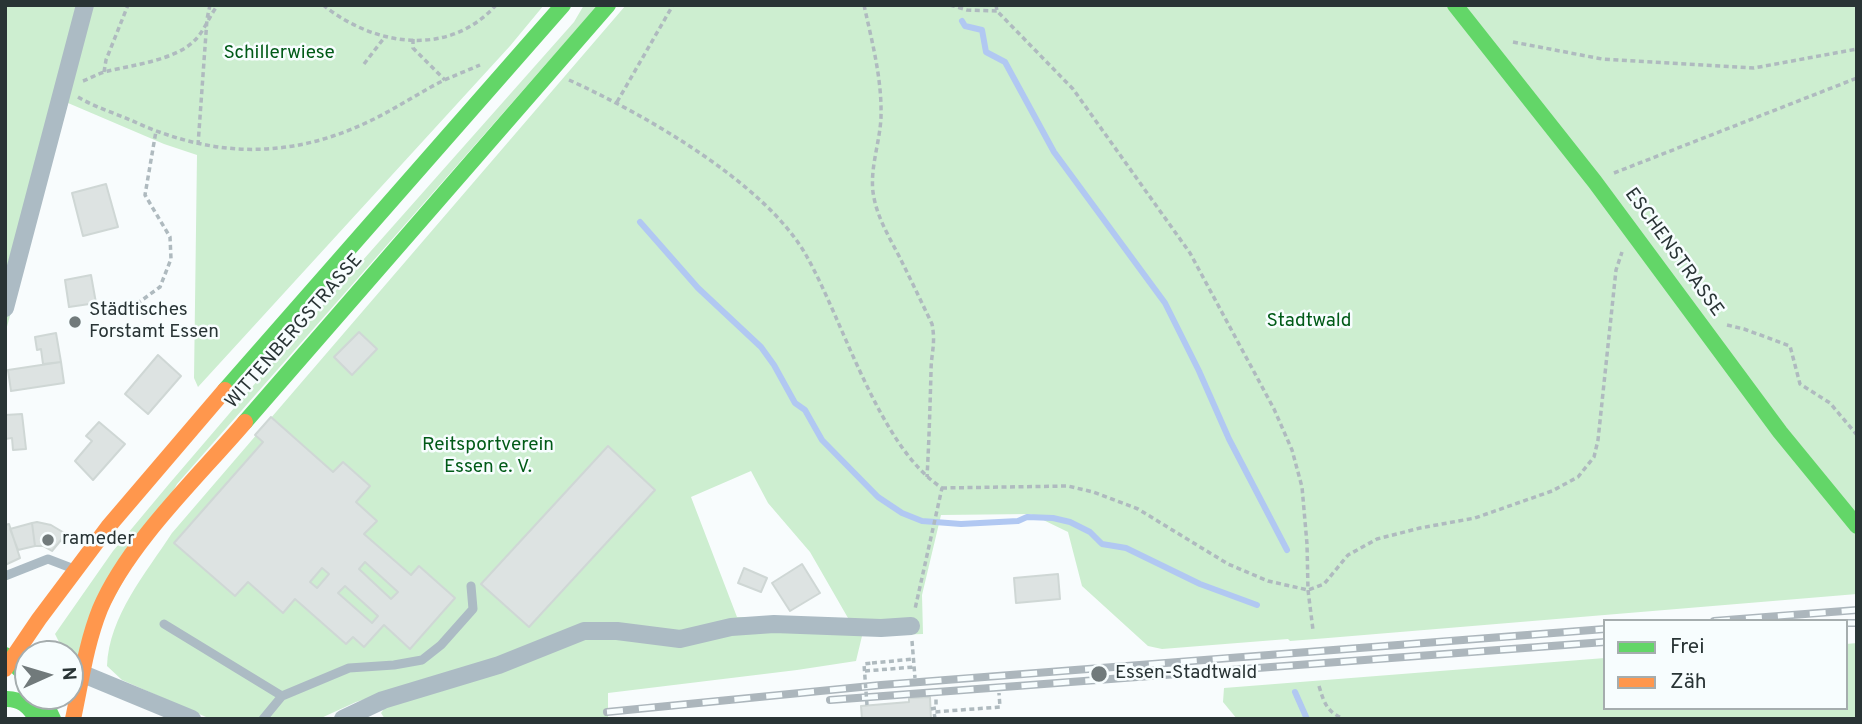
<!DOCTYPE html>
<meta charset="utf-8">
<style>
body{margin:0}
#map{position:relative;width:1862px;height:724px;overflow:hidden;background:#f8fcfd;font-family:Overpass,sans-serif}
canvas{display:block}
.frame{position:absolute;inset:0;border:7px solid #293435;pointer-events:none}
.legend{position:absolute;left:1603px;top:619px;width:245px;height:91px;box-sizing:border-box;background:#f7fdfe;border:2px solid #a5adae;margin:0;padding:9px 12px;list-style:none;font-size:21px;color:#293435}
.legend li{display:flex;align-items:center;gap:14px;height:35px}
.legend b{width:35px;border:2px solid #a5adae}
.north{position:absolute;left:14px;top:640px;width:70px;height:70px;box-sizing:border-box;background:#f7fdfe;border:2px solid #a5adae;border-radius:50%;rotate:86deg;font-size:19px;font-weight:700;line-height:28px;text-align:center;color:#293435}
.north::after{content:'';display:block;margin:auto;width:24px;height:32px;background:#717a7b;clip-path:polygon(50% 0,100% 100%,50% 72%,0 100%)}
</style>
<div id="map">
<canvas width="1862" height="724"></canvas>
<div class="frame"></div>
<ul class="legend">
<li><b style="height:9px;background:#63d668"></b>Frei</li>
<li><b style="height:9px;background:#ff974d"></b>Zäh</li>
</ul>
<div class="north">N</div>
</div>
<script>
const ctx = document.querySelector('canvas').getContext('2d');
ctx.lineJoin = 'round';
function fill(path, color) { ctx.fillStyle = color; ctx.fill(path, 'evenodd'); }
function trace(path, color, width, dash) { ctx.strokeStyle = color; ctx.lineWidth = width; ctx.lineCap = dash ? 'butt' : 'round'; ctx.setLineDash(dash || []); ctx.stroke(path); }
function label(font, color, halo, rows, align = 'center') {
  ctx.font = font + ' Overpass,sans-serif'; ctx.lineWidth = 5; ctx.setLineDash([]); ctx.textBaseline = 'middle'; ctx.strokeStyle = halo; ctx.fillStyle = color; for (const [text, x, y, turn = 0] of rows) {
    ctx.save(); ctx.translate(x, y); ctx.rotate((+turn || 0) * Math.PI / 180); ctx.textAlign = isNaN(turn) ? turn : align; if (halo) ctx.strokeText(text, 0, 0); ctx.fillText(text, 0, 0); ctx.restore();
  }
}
const green = new Path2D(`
 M 5,5 L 544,5 L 510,46 L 198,387 L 194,378 L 197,155 L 164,144 L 68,103 L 5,334 Z
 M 584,5 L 598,5 L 177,484 L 73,672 L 70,668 L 70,654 L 65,654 L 55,634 L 113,551 L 169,484 L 300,331 L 574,22 Z
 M 626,5 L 1857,5 L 1857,594 L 1328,638 L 1290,641 L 1288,639 L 1162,649 L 1148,646 L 1082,586 L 1068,532 L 1031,514 L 941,515 L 922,595 L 923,634 L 862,636 L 856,661 L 797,670 L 608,693 L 608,719 L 385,719 L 381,713 L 386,706 L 493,659 L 356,702 L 319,719 L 206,717 L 122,680 L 107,666 C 109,616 146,573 172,533 ZM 751,471 L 768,503 L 810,552 L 848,618 L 737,617 L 691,497 Z
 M 1857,643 L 1857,719 L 1237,719 L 1223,702 L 1224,688 L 1605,658 L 1605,708 L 1846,708 L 1846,644 Z`);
const stream = new Path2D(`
 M 962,21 L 965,26 L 982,30 L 986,52 L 1005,62 L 1054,152 L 1165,303 L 1199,371 L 1229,439 L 1287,550
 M 640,222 L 698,288 L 761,347 L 774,365 L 795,403 L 805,410 L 822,440 L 878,497 L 902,513 L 922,521 L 961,524 L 1018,521 L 1027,517 L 1053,518 L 1070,522 L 1090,532 L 1102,544 L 1126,548 L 1200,584 L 1257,605
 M 1295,692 L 1307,719`);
const building = new Path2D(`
 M 106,184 L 118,227 L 83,236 L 72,193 Z
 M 91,275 L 96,303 L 69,307 L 65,280 Z
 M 359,332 L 377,349 L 352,375 L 334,357 Z
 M 56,333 L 61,362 L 43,364 L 41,349 L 37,350 L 35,337 Z
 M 158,355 L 181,376 L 148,414 L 125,394 Z
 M 61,362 L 64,383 L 11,391 L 8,370 Z
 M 22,414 L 26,449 L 13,450 L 12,438 L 5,439 L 5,415 Z
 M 271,417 L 333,472 L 343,462 L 370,486 L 356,502 L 377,521 L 364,534 L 411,575 L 419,566 L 455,598 L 410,649 L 384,625 L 364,647 L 353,637 L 346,644 L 295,599 L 283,613 L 248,582 L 235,596 L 174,543 L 263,442 L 255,435 ZM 365,562 L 398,592 L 391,599 L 359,569 ZM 322,568 L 329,574 L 317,588 L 310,582 ZM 345,586 L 378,616 L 372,623 L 338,593 Z
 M 99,422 L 125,444 L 93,480 L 75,461 L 92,441 L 86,436 Z
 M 608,446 L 655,490 L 529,627 L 481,584 Z
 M 37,522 L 51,525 L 66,534 L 52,551 L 43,546 L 35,546 L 32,523 Z
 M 32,523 L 35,546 L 18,550 L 10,529 Z
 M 9,524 L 20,558 L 5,565 L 5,525 Z
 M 802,564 L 820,593 L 790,611 L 772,583 Z
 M 744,568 L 767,578 L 761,592 L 738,583 Z
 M 1058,574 L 1060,599 L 1016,603 L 1014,578 Z
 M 930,697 L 931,719 L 862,719 L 861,706 L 909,702 L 909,698 Z`);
const path = new Path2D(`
 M 323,5 C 374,46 449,58 496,5
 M 864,5 C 872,42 882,78 881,117 C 880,142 870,167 873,192 C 876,215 888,235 899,256 C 910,278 921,301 932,324 C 936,344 931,353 931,372 C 930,407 929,442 927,477
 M 950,5 L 967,10 L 997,11
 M 996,5 L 997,11 L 1073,89 L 1190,253 L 1274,409 L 1292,450 L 1302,487 L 1307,544 L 1308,590 L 1313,630
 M 413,39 L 413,48 L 445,80
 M 1513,42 L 1602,59 L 1754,68 L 1857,49
 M 364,64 L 384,38
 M 104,72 L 106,60 L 128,5
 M 569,80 C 644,114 765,183 806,255 C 844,322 879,447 942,488 L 915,609
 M 83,81 C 91,78 99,73 108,71 C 133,65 175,60 194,41 C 204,32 209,16 218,5
 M 78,97 C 96,108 118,114 137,123 C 216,158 291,159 370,121 C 391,111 411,98 431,87 C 447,78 464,72 480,65
 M 617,102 L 673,5
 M 198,145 L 207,19 L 210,5
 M 1614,173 L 1857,78
 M 123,314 L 160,287 L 171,259 L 170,237 L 145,195 L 156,131
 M 1727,325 L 1744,329 L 1790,346 L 1800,384 L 1830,403 L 1857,435
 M 942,488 L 1068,486 L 1093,492 L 1138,509 L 1228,564 L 1268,581 L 1308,590 L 1324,584 L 1348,555 L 1377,539 L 1420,528 L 1475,518 L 1552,491 L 1578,477 L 1594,457 L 1598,440 L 1616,270 L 1622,252
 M 912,641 L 915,678
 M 872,663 L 914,659
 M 865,671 L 914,667
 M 1319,686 C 1324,703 1327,712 1344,719
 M 931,709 L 936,708 L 936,698
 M 935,719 L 934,712 L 1000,707 L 999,693`);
const lane = new Path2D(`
 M 5,576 L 48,559 L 74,569
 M 164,624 L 282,696
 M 263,719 L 282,696 L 349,668 L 394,665 L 422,660 L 441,645 L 473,609 L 471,586`);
const street = new Path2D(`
 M 5,308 L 85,5
 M 83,674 L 192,719
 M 343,719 L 383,700 L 499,665 L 584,631 L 617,631 L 680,639 L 731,627 L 774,624 L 881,628 L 911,626`);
const fast = new Path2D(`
 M 1455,5 L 1595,182 L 1780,432 L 1857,526
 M 225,390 L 563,5
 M 245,422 L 608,5
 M 5,655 L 28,678
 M 42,696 L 53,719
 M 5,699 C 21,698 29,707 37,719`);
const slow = new Path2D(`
 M 5,669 L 39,619 L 108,527 L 225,390
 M 73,719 C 81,682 86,644 100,609 C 128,543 198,477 245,422`);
const rail = new Path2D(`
 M 1714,621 L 1857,610
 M 1846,623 L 1857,623
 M 830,700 L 1605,642
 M 607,712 L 881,685 L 1605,629`);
const pathBridge = new Path2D(`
 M 867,705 L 864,664 L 872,663`);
const markers = [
 [75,322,7,"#717a7b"],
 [48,540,7,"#717a7b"],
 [1099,674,9,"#717a7b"]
];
const parkNames = [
 ["Schillerwiese",279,54],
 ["Stadtwald",1309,322],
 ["Reitsportverein",488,446],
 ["Essen e. V.",488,468]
];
const streetNames = [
 ["ESCHENSTRASSE",1673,253,54],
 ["WITTENBERGSTRASSE",295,332,-49]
];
const poiNames = [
 ["Städtisches",89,311],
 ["Forstamt Essen",89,333],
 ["rameder",62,540],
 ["Essen-Stadtwald",1115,674]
];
fill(green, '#cdeed0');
trace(stream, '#b1c8f2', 6);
fill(building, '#dde3e2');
trace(building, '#cfd7d5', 2);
trace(path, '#afbabf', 3.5, [5, 3.5]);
trace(lane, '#acbbc4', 9);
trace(street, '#acbbc4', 18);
trace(fast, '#63d668', 16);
trace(slow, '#ff974d', 16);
trace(rail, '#acb6bc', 8);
trace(rail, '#f7fdfe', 5, [16]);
trace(pathBridge, '#afbabf', 3.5, [5, 3.5]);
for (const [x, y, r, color] of markers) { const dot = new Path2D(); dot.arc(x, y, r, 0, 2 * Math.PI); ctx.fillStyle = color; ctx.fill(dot); trace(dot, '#f7fdfe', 2.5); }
label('19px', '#005a17', '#f7fdfe', parkNames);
label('19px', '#293435', '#f7fdfe', streetNames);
label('19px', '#293435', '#f7fdfe', poiNames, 'left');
</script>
